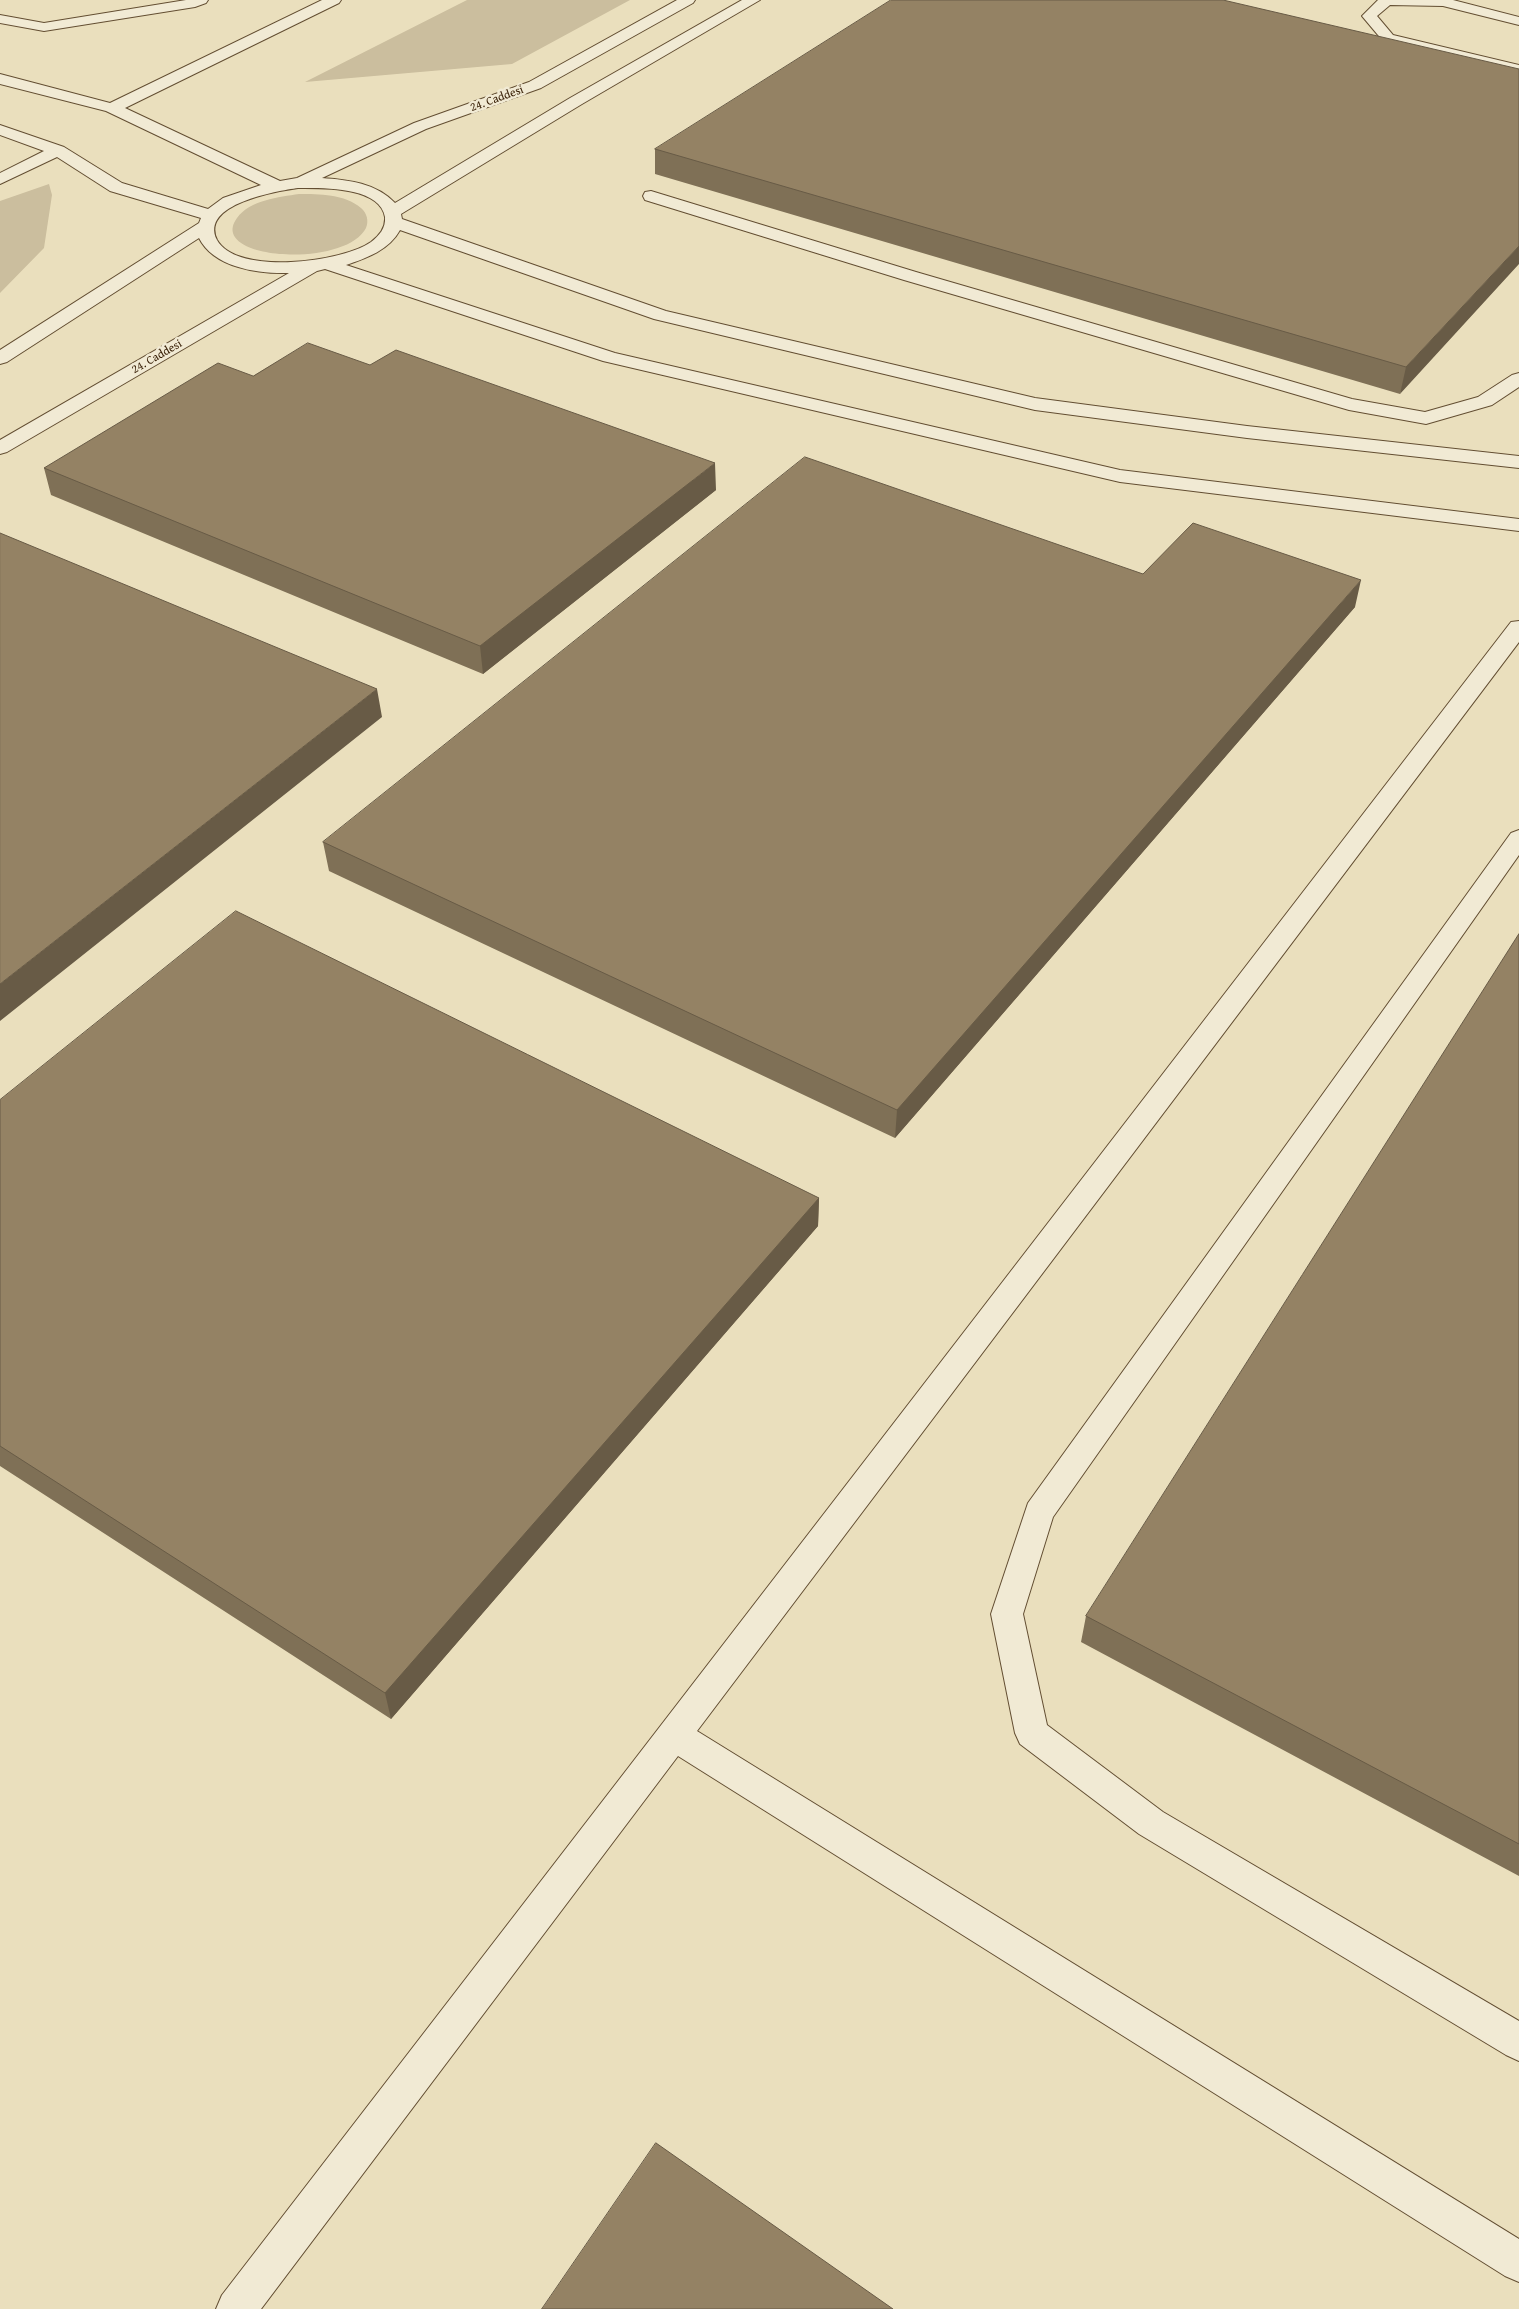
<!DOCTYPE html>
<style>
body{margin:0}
canvas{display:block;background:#eadfbd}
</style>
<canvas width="1519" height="2309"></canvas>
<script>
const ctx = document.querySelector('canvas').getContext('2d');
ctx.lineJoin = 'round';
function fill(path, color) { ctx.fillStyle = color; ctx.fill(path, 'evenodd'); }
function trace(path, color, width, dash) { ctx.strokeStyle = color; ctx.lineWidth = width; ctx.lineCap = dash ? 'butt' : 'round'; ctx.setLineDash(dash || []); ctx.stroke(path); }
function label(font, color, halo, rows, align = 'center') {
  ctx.font = font + ' "Gentium Book Plus",serif'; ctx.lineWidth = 5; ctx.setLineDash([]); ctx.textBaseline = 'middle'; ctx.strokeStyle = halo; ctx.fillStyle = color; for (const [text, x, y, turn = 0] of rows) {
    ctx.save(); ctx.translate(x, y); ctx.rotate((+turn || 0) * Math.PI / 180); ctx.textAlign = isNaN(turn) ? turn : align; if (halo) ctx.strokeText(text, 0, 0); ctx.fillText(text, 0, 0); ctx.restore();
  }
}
const green = new Path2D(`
 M 467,0 L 630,0 L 512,64 L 305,82 Z
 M 49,184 L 52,195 L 44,248 L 0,293 L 0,201 Z
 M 299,194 C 319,194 345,194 361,208 C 367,213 369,221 366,228 C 345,269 206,260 237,218 C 250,200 279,197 299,194 Z`);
const minor = new Path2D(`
 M 186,0 L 208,0 L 206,3 L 195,7 L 44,31 L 0,23 L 0,15 L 44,23 Z
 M 322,0 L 341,0 L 339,3 L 125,108 L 280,181 L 297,178 L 414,123 L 529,82 L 677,0 L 695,0 L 693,3 L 541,88 L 426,129 L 322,178 C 349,180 376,183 395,203 L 570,98 L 742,0 L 760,0 L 582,104 L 401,214 L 402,219 L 666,311 L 1035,398 L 1247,426 L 1519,456 L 1519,468 L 1247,438 L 1035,410 L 654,319 L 400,230 C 389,250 367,258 346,265 L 615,353 L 1120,470 L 1519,519 L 1519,531 L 1120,482 L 603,361 L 325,269 L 317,271 L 7,452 L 0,454 L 0,440 L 289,273 C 259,274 214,268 199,238 L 7,362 L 0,364 L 0,350 L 199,223 L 201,218 L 110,191 L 57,157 L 0,184 L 0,173 L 44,151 L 0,135 L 0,125 L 64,147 L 122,183 L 208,209 L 223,198 L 261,185 L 106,111 L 0,84 L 0,74 L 110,103 ZM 298,188 C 321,188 380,186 385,217 C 386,228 379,236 371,242 C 343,262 237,276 217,240 C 199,204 277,191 298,188 Z
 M 1378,0 L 1453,0 L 1519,17 L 1519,25 L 1443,6 L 1390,5 L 1377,16 L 1393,35 L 1519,65 L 1519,75 L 1383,41 L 1362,16 Z
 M 651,191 L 916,272 L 1352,399 L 1425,412 L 1478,397 L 1512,375 L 1519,373 L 1519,387 L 1492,405 L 1426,424 L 1349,410 L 904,280 L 645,200 L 643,196 L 645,192 Z
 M 1519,621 L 1519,642 L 697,1731 L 1519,2239 L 1519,2282 L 1505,2276 L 678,1756 L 261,2309 L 216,2309 L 222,2295 L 1511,622 Z
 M 1519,830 L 1519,855 L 1053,1517 L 1023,1614 L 1047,1725 L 1163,1812 L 1519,2021 L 1519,2061 L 1506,2055 L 1139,1834 L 1020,1744 L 1015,1733 L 991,1614 L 1028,1503 L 1511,833 Z`);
const wall = new Path2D(`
 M 1519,69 L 1400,394 L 655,174 L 655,149 Z
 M 370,365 L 716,490 L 483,674 L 51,495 L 44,468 L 253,376 Z
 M 1143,574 L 1355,607 L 895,1138 L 329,871 L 323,842 Z
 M 1519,934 L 1519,1876 L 1081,1642 L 1086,1616 Z
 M 0,1100 L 819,1198 L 818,1226 L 391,1719 L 0,1466 Z`);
const shadedWall = new Path2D(`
 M 1519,246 L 1519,264 L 1400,394 L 1406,367 Z
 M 715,463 L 716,490 L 483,674 L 480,646 Z
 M 1361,580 L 1355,607 L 895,1138 L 897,1110 Z
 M 377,689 L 382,717 L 0,1021 L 0,984 Z
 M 819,1198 L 818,1226 L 391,1719 L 385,1693 Z`);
const building = new Path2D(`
 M 891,0 L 1223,0 L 1519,69 L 1519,246 L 1406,367 L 655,149 Z
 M 308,343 L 370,365 L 396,350 L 715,463 L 480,646 L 44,468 L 218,363 L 253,376 Z
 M 805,457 L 1143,574 L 1193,523 L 1361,580 L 897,1110 L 323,842 Z
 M 0,533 L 377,689 L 0,984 Z
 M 236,911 L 819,1198 L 385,1693 L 0,1446 L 0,1100 Z
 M 1519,934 L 1519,1844 L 1086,1616 Z
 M 656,2143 L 893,2309 L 542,2309 Z`);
const farStreetnames = [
 ["24. Caddesi",497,99,-20],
 ["24. Caddesi",157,357,-30]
];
fill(green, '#cbbe9e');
trace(minor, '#634e32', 2);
fill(minor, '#f1ead4');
fill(wall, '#7f7056');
fill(shadedWall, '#685b46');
fill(building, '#948264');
trace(building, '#685b46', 1);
label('12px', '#361d04', '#f1ead4', farStreetnames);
</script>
